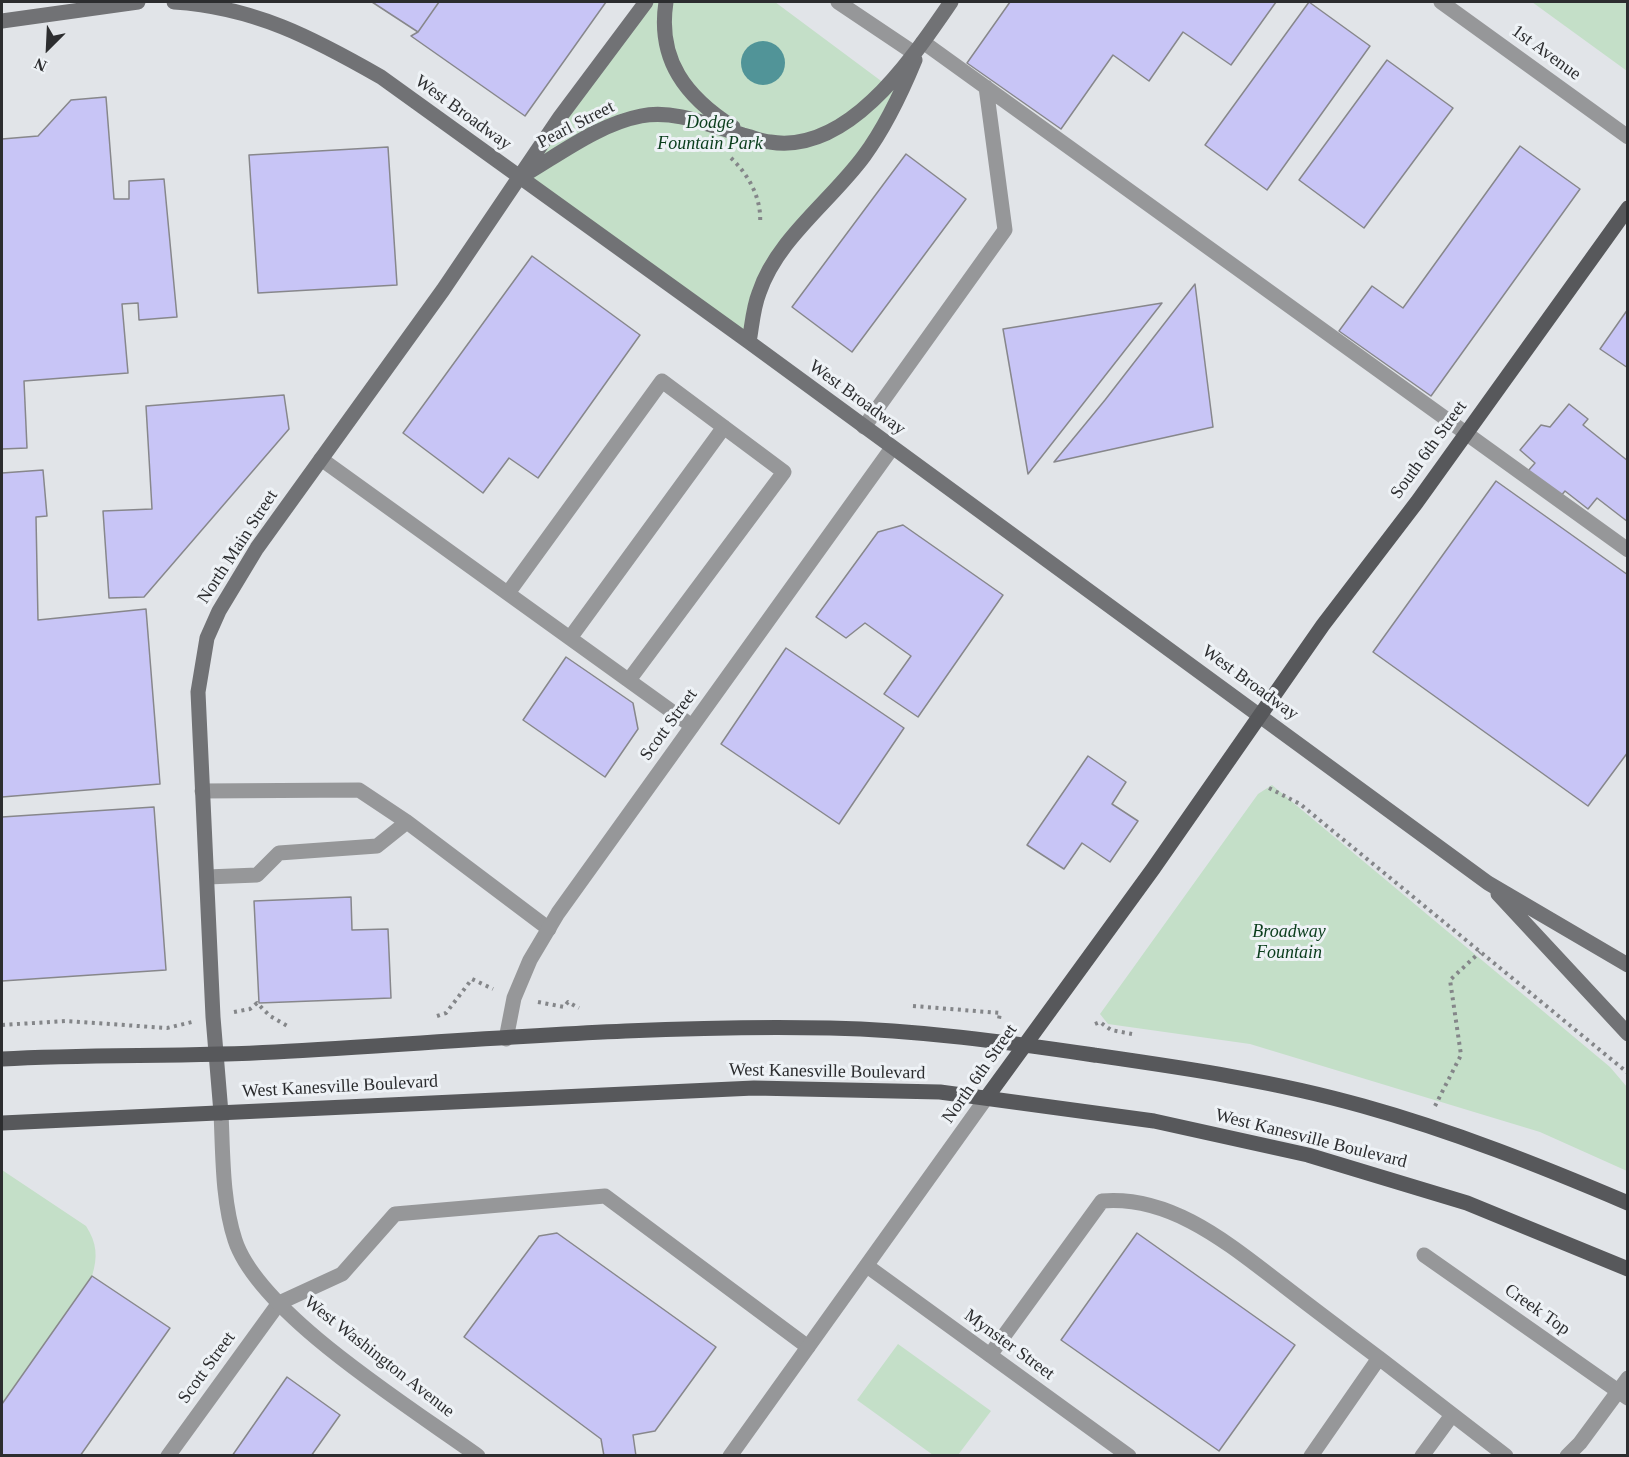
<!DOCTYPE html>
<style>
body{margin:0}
#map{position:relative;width:1629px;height:1457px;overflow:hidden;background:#e1e4e8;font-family:Georgia,serif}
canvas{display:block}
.frame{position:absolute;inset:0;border:3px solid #2c2d2f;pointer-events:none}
.north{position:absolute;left:18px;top:18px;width:60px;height:60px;-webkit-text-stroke:4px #eef2f6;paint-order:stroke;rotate:204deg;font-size:16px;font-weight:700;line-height:24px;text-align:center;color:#2c2d2f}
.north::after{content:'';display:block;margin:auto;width:21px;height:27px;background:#2c2d2f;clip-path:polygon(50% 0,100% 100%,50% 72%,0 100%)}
</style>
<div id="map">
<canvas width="1629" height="1457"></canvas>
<div class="frame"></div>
<div class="north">N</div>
</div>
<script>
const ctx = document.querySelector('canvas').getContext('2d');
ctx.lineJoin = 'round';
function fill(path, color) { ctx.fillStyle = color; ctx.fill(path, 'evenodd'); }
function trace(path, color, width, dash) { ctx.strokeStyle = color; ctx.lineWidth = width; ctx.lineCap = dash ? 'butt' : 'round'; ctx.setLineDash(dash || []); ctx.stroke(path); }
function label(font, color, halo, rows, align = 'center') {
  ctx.font = font + ' Georgia,serif'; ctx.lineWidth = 6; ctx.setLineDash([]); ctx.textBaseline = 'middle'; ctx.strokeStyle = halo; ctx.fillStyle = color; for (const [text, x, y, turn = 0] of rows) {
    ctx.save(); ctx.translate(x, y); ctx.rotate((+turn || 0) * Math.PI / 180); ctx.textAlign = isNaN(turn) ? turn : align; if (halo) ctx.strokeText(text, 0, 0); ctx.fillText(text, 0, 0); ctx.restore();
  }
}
const green = new Path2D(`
 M 646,2 L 775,2 L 900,95 L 895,108 L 771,267 L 749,342 L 518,178 Z
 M 1532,2 L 1627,2 L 1627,71 Z
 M 1272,785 L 1610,1067 L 1627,1087 L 1627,1171 L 1540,1132 L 1250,1044 L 1108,1024 L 1100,1014 L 1258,794 Z
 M 2,1170 L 86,1226 C 97,1243 98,1257 92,1276 L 2,1404 Z
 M 898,1344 L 991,1411 L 958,1455 L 933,1455 L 857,1400 Z`);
const water = new Path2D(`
 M741 63a22 22 0 1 1 44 0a22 22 0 1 1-44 0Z`);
const building = new Path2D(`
 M 372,2 L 439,2 L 418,32 Z
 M 439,2 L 606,2 L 525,116 L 411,36 L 418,32 Z
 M 1010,2 L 1276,2 L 1231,65 L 1183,32 L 1149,81 L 1113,55 L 1061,129 L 967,63 Z
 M 1309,2 L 1370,46 L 1267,190 L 1205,145 Z
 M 1387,60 L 1453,108 L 1364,228 L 1299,180 Z
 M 106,97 L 114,199 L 129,199 L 129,181 L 164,179 L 177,317 L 139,320 L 138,303 L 122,304 L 128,373 L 24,381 L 27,448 L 2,449 L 2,139 L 38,136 L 71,100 Z
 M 1520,146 L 1580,189 L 1431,396 L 1339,331 L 1372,286 L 1403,308 Z
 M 388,147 L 397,285 L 258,293 L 249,155 Z
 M 906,154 L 966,199 L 852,352 L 792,307 Z
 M 532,256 L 640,335 L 538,478 L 509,458 L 483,493 L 403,433 Z
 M 1195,284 L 1213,427 L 1054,462 L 1105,400 Z
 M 1162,303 L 1028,474 L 1003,329 Z
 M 1628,309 L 1628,368 L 1600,349 Z
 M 284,395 L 289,429 L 144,597 L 109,598 L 103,511 L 152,509 L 146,406 Z
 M 1569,404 L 1588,419 L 1583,425 L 1628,461 L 1628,522 L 1597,498 L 1588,509 L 1565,491 L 1560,497 L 1528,471 L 1535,463 L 1520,450 L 1541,425 L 1550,427 Z
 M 43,470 L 47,516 L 36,517 L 38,620 L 146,609 L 160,784 L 2,797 L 2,473 Z
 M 1496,481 L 1628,575 L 1628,752 L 1588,806 L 1373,652 Z
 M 903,525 L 1003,595 L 918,717 L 884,694 L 911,656 L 865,623 L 846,638 L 816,617 L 878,532 Z
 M 786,648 L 904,728 L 839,824 L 721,744 Z
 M 566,657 L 633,703 L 638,729 L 605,777 L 523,720 Z
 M 1088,756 L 1126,782 L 1112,804 L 1138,821 L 1110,862 L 1082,843 L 1064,869 L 1027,845 Z
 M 154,807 L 166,970 L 2,981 L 2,817 Z
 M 351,897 L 352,930 L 388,929 L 391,998 L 259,1003 L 254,901 Z
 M 557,1233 L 716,1347 L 655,1431 L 633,1435 L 636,1456 L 604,1456 L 601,1439 L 464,1337 L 539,1236 Z
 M 1137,1233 L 1295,1345 L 1219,1451 L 1061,1340 Z
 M 92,1276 L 170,1328 L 80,1456 L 2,1456 L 2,1404 Z
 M 287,1377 L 340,1415 L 311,1456 L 232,1456 Z`);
const path = new Path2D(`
 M 731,158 C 749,175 762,199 760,224
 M 1269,788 L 1300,804 L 1628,1073
 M 538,1002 L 564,1007 L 568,1002 L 579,1008
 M 913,1006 L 1000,1013 L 999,1019
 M 234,1012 L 250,1009 L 257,1003 L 270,1016 L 289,1027
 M 437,1016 L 446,1013 L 472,979 L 493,989
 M 1095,1024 L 1100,1022 L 1111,1030 L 1132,1034
 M 2,1025 L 66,1021 L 167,1028 L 192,1022
 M 1435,1106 L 1461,1055 L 1450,980 L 1480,952`);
const service = new Path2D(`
 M 838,2 L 914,53
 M 923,42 L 1628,550
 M 864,427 L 1005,230 L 986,87
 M 321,459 L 692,726
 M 508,593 L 662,381 L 784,472 L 629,680
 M 570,638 L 724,427
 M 202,791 L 359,790 L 407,822 L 549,929
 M 207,877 L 257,875 L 279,853 L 377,846 L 407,822
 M 279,1303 L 342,1274 L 395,1214 L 605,1196 L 808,1347
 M 990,1355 L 1102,1201 C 1173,1195 1231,1246 1284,1286 C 1315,1310 1347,1334 1379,1358
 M 1311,1456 L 1379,1358 L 1506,1456
 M 1422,1456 L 1452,1415`);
const minor = new Path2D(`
 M 1441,2 L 1628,137
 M 506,1039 L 514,998 L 530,960 L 558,913 L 892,448
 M 1424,1255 L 1628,1398
 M 867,1266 L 1129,1456
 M 168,1456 L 279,1303`);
const tertiary = new Path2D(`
 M 221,1113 C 223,1154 222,1200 235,1240 C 259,1314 413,1409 478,1456
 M 730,1456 L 987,1097
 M 1567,1456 L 1580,1443 L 1628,1378`);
const secondary = new Path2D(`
 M 174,2 C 254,7 313,38 381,77 L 749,342 L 1488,883 L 1628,965
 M 666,2 C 657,60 686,97 733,127
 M 2,21 L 138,2
 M 524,175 C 560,154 599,124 641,116 C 675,109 711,126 743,135 C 752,137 761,141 770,142 C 849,155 913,57 951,2
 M 749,342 C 752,326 753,308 759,293 C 777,239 831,201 864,156 C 886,126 901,94 915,60
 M 1498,894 L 1628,1034
 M 221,1113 L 213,1017 L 198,692 L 207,638 L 219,611 L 257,548 L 443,290 L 560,117 L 646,2`);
const primary = new Path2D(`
 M 2,1059 C 93,1054 184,1057 275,1052 C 459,1042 645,1024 830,1028 C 919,1030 1006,1042 1094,1055 C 1184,1068 1275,1081 1363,1106 C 1453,1131 1541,1166 1628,1203
 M 987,1097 L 1153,869 L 1323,625 L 1417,502 L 1628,208
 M 2,1123 L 754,1088 L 940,1092 L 1154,1121 L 1308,1155 L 1467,1203 L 1628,1269`);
const streetNames = [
 ["1st Avenue",1546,53,36],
 ["West Broadway",463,113,36],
 ["Pearl Street",576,125,-27],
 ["West Broadway",857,398,36],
 ["South 6th Street",1429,450,-54],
 ["North Main Street",238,547,-57],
 ["West Broadway",1250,683,36],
 ["Scott Street",669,725,-54],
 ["West Kanesville Boulevard",827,1072,1],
 ["North 6th Street",980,1074,-55],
 ["West Kanesville Boulevard",340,1087,-3],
 ["West Kanesville Boulevard",1311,1139,14],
 ["Creek Top",1537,1310,35],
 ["Mynster Street",1009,1345,36],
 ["West Washington Avenue",379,1357,38],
 ["Scott Street",207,1368,-54]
];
const parkNames = [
 ["Dodge",710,123],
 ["Fountain Park",710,144],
 ["Broadway",1289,932],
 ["Fountain",1289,953]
];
fill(green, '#c4dfc8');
fill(water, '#519498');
fill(building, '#c8c5f6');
trace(building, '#87878b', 1.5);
trace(path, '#848689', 4, [3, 4.5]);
trace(service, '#969799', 15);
trace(minor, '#969799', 15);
trace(tertiary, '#969799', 15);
trace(secondary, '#717275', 15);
trace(primary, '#57585b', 15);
label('18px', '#2c2d2f', '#eef2f6', streetNames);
label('italic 18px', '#0a3d1c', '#eef2f6', parkNames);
</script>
